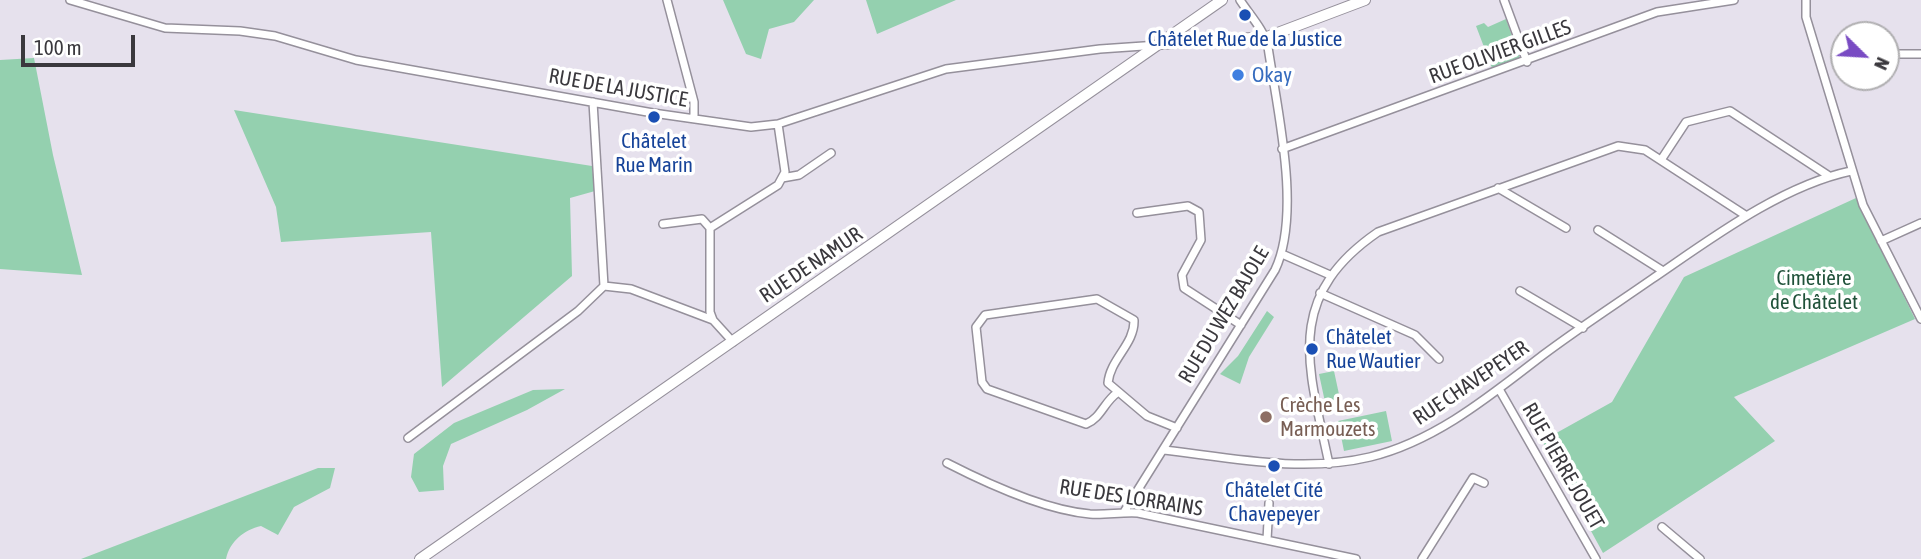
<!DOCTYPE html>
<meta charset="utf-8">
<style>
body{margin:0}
#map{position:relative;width:1921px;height:559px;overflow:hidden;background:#e6e1ed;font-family:"Asap Condensed",sans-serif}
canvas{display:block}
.north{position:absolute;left:1830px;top:21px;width:70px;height:70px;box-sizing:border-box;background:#fff;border:2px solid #b0afb1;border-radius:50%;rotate:114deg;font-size:19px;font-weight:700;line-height:28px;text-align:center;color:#3a383d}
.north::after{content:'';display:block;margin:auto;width:24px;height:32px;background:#794bc3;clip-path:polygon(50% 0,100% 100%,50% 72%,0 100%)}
.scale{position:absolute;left:21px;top:35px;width:114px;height:32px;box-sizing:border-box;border:4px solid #3a383d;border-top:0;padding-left:9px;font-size:21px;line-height:24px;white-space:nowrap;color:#3a383d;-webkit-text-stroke:5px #fff;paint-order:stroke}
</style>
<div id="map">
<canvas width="1921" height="559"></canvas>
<div class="north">N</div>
<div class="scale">100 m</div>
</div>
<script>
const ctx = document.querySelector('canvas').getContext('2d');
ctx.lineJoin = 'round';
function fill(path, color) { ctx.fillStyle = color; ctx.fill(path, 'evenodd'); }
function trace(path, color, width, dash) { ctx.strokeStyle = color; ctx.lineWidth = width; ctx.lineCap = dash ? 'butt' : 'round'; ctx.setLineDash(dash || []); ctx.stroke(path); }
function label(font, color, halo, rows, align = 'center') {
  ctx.font = font + ' "Asap Condensed",sans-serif'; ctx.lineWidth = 7; ctx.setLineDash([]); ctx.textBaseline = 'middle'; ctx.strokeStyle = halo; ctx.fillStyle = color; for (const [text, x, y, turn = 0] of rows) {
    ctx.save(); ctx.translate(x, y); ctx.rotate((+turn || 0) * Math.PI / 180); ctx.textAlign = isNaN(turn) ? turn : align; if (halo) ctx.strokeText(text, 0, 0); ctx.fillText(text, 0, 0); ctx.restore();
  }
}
const green = new Path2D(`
 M 723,0 L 814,0 L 794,22 L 769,29 L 761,59 L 746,54 Z
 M 866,0 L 956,0 L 877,34 Z
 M 1506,19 L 1520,58 L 1492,68 L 1476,26 L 1484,23 L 1488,27 Z
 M 34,58 L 53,155 L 82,275 L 0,269 L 0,60 Z
 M 234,110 L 592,166 L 595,191 L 570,198 L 572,276 L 442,387 L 431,232 L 281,242 L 276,207 Z
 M 1856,198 L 1915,319 L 1734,397 L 1775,441 L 1603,553 L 1542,441 L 1612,402 L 1684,277 Z
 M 1267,311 L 1274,317 L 1249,357 L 1240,384 L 1220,374 L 1238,356 Z
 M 1334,371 L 1340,399 L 1325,402 L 1319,374 Z
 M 565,389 L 527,410 L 451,444 L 443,466 L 444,490 L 419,492 L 411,477 L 414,454 L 454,423 L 533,390 Z
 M 1386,411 L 1392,441 L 1344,451 L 1338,421 Z
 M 318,468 L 335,468 L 330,488 L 294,507 L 278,535 L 261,526 C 244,530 230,541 226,559 L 81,559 Z`);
const street = new Path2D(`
 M 70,0 L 165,28 L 240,31 L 275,36 L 356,60 L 653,113 L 751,127 L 778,124 L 946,69 L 1100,49 L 1158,45
 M 667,0 L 694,102 L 694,118
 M 1504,0 L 1527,62
 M 1806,0 L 1806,17 L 1863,205 L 1921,319
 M 1886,54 L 1921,54
 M 593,102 L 604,286
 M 1282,149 L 1657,12 L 1734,0
 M 1661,160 L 1686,122 L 1730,111 L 1829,176
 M 782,178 L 799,175 L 831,153
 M 1498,188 L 1566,228
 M 1137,213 L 1188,206 L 1199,212 L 1201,240 L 1182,275 L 1184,288 L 1241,325
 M 663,224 L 702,219 L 710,228
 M 1598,230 L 1663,271
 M 1881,241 L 1921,223
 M 1282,254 L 1330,275
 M 604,286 L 631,289 L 713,320
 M 1520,291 L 1583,328
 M 1320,293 L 1415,335 L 1439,359
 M 733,342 L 713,320 L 710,312 L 710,228 L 778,185 L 785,172 L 778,124
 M 1499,389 L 1596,559
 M 1117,393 C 1104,402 1101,418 1086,424 L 987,389 L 982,382 L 976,327 L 985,315 L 1097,299 L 1134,320 C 1135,344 1110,359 1108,383 L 1147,416 L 1177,428
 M 408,438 L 578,311 L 604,286
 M 1164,450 C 1231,458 1303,473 1370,457 C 1436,441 1491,395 1543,355 C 1579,328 1616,304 1652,279 C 1712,238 1781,186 1851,171
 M 947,463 C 988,484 1044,510 1090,514 C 1106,515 1122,512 1138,513 L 1356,559
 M 1329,464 C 1309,368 1282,298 1378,232 L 1618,146 L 1645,150 L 1745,215
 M 1124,512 L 1275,270 C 1302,213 1277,109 1268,47 C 1265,31 1249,14 1240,0
 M 1662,527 L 1700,559
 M 1267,540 L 1269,503
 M 1422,559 L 1473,478 L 1484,483`);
const secondary = new Path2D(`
 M 1161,44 L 1267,37 L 1365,0
 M 420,559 L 1222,0`);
const markers = [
 [1245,15,7,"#1a4fb4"],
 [1238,75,7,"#3f7fe0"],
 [654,117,7,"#1a4fb4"],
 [1312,349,7,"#1a4fb4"],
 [1266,417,7,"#8d6e63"],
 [1274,466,7,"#1a4fb4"]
];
const transitNames = [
 ["Châtelet Rue de la Justice",1245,39],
 ["Châtelet",654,141],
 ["Rue Marin",654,165],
 ["Châtelet",1326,337,"left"],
 ["Rue Wautier",1326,361,"left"],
 ["Châtelet Cité",1274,490],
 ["Chavepeyer",1274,514]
];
const streetNames = [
 ["RUE OLIVIER GILLES",1500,52,-20],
 ["RUE DE LA JUSTICE",618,88,10],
 ["RUE DE NAMUR",811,265,-34],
 ["RUE DU WEZ BAJOLE",1224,315,-59],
 ["RUE CHAVEPEYER",1471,383,-34],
 ["RUE PIERRE JOUET",1563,466,60],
 ["RUE DES LORRAINS",1131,498,9]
];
const shopNames = [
 ["Okay",1252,75]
];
const parkNames = [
 ["Cimetière",1814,278],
 ["de Châtelet",1814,302]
];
const educationNames = [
 ["Crèche Les",1280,405],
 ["Marmouzets",1280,429]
];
fill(green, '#94d0af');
trace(street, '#95909b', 10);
trace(secondary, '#95909b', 12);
trace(street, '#fff', 7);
trace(secondary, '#fff', 10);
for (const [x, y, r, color] of markers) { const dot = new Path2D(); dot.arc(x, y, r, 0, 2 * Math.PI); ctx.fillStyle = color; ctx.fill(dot); trace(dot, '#fff', 2.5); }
label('21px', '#164399', '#fff', transitNames);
label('21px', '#3a383d', '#fff', streetNames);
label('21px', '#366cbe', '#fff', shopNames, 'left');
label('21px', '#20523a', '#fff', parkNames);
label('21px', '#785e54', '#fff', educationNames, 'left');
</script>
